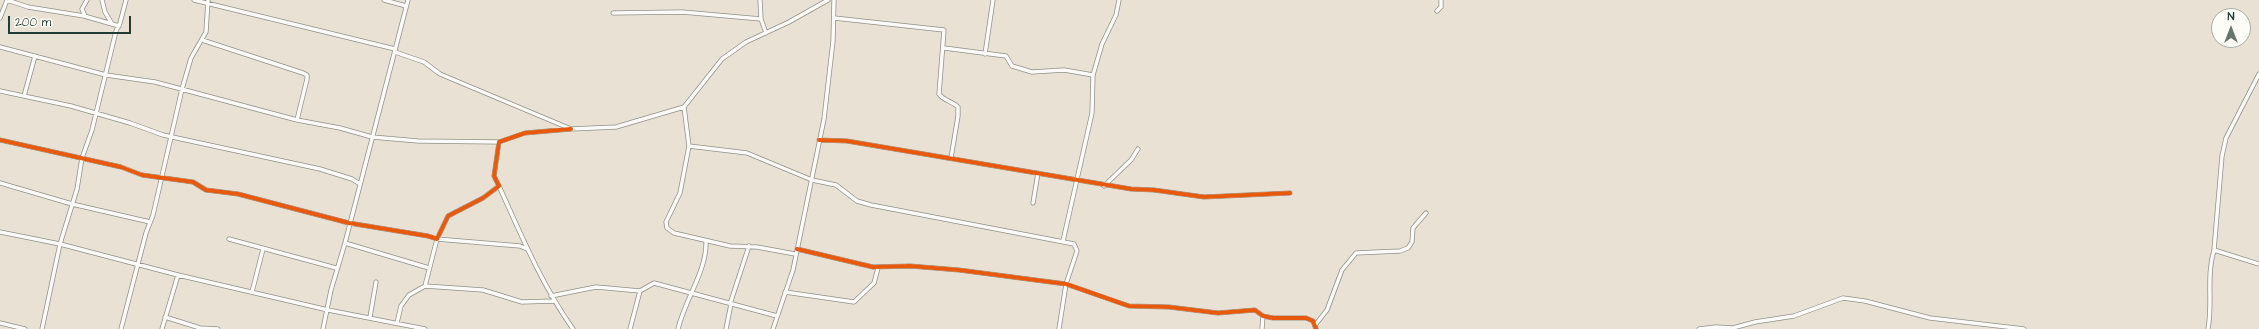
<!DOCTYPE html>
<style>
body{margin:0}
#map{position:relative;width:2259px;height:329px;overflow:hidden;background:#e9e1d3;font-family:"Architects Daughter",sans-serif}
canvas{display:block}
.north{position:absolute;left:2211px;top:8px;width:40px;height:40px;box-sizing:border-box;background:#fdfcf7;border:1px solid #a4b0a9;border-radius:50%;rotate:0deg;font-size:11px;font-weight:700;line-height:16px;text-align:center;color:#1f3d34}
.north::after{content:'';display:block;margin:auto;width:14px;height:18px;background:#66766c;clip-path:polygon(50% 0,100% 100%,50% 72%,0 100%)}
.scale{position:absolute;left:8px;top:16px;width:123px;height:18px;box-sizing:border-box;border:2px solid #1f3d34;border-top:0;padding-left:5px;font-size:12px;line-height:14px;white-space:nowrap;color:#1f3d34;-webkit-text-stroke:3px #fdfcf7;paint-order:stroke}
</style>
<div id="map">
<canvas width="2259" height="329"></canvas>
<div class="north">N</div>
<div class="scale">200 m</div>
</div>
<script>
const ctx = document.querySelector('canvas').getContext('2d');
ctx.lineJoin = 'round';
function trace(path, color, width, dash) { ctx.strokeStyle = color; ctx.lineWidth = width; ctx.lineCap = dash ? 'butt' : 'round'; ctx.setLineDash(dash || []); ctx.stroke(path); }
const street = new Path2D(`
 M 7,0 L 28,7 L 84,16 L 119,26
 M 102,0 L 105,12 L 112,24
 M 194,0 L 395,49
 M 384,0 L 406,6
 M 760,0 L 761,19 L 766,33
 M 1437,11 L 1441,7 L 1441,0
 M 613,13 L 682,12 L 761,19
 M 85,16 L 82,9 L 87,0
 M 0,18 L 7,0
 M 834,18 L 944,30 L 939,94 C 944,101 952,101 958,107 L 958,116 L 951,158
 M 202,40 L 303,73 L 307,75 L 307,79 L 297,120
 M 0,47 L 106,75 L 155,82 L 297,120 L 340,128 L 372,137 L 418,141 L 499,142
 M 944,48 L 1006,56 L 1012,66 L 1032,72 L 1064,70 L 1093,75
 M 395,52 L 424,62 L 440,74 L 571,129 L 616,127 L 684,107 L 722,59 L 746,42 L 789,22 L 828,0
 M 985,54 L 993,0
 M 0,91 L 71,106 L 130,123 L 163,135 L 320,169 L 352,179 L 360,184
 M 24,96 L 35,56
 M 684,107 L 689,146 L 680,193 L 666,222 L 667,228 L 674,233 L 730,246 L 757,247 L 795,254
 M 0,140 L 121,167 L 142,175 L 193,182 L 206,190 L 238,194 L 349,223 L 428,236 L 437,239 L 448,216 L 483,198 L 499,186 L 494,176 L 499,142 L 525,133 L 571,129
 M 819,140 L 847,141 L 1131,189 L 1154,190 L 1204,197 L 1290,193
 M 689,146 L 747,153 L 812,180 L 836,185 L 857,201 L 871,205 L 1074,244 L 1077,251 L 1066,284 L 1059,329
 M 0,183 L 72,204
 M 499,186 C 521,235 542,285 573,329
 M 1104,186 L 1131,160 L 1138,149
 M 1033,203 L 1038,173
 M 72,204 L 150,222
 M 0,232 L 60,244 L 178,275 L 328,310 L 425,329
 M 229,239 L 336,268
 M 1063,241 L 1092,113 L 1093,75 L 1102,44 L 1116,15 L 1119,0
 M 345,243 L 429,268
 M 797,249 L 873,267 L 910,266 L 959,270 L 1066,284 L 1129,306 L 1169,307 L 1218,313 L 1255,310 L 1263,316 L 1273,318 L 1306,318 L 1313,321 L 1316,329
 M 2214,250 L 2259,264
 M 425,286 L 437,239 L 520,246 L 527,249
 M 252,292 L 263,249
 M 785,292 L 854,302 L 874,283 L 878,268
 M 551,296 L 596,287 L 640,291 L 654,283 L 777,316
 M 730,304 L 749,246
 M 165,317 L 200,328 L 218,329
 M 370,317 L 376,282
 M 0,323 L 25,329
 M 397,323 L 401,306 L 409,295 L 425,286 L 483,290 L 522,302 L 554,301
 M 1316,324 L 1327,310 L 1342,270 L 1356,253 L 1400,251 L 1408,248 L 1412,242 L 1413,228 L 1426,213
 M 42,329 L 60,244 L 77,189 L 82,158 L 92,130 L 116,31 L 120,23 L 126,0
 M 121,329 L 146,233 L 153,215 L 182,89 L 191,58 L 206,32 L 208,0
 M 162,329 L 178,275
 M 323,329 L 331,290 L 345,243 L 408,0
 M 630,329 L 640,291
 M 678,329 C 685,299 707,271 706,241
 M 726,329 L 731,304
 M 773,329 L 793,270 L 824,119 L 833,41 L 834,0
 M 1262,329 L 1263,316
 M 1699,329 L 1716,327 L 1733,328 L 1755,322 L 1794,316 L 1843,298 L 1865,301 L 1930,318 L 2024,329
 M 2208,329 C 2213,303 2206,276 2214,250 L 2222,156 L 2226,138 L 2259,74`);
const cycleway = new Path2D(`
 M 0,140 L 121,167 L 142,175 L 193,182 L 206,190 L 238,194 L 349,223 L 428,236 L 437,239 L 448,216 L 483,198 L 499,186 L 494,176 L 499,142 L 525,133 L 571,129
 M 819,140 L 847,141 L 1131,189 L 1154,190 L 1204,197 L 1290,193
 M 797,249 L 873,267 L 910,266 L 959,270 L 1066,284 L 1129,306 L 1169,307 L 1218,313 L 1255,310 L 1263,316 L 1273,318 L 1306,318 L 1313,321 L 1316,329`);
trace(street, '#8f9188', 5);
trace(street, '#fcfaf8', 3.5);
trace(cycleway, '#e8590c', 4);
</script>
